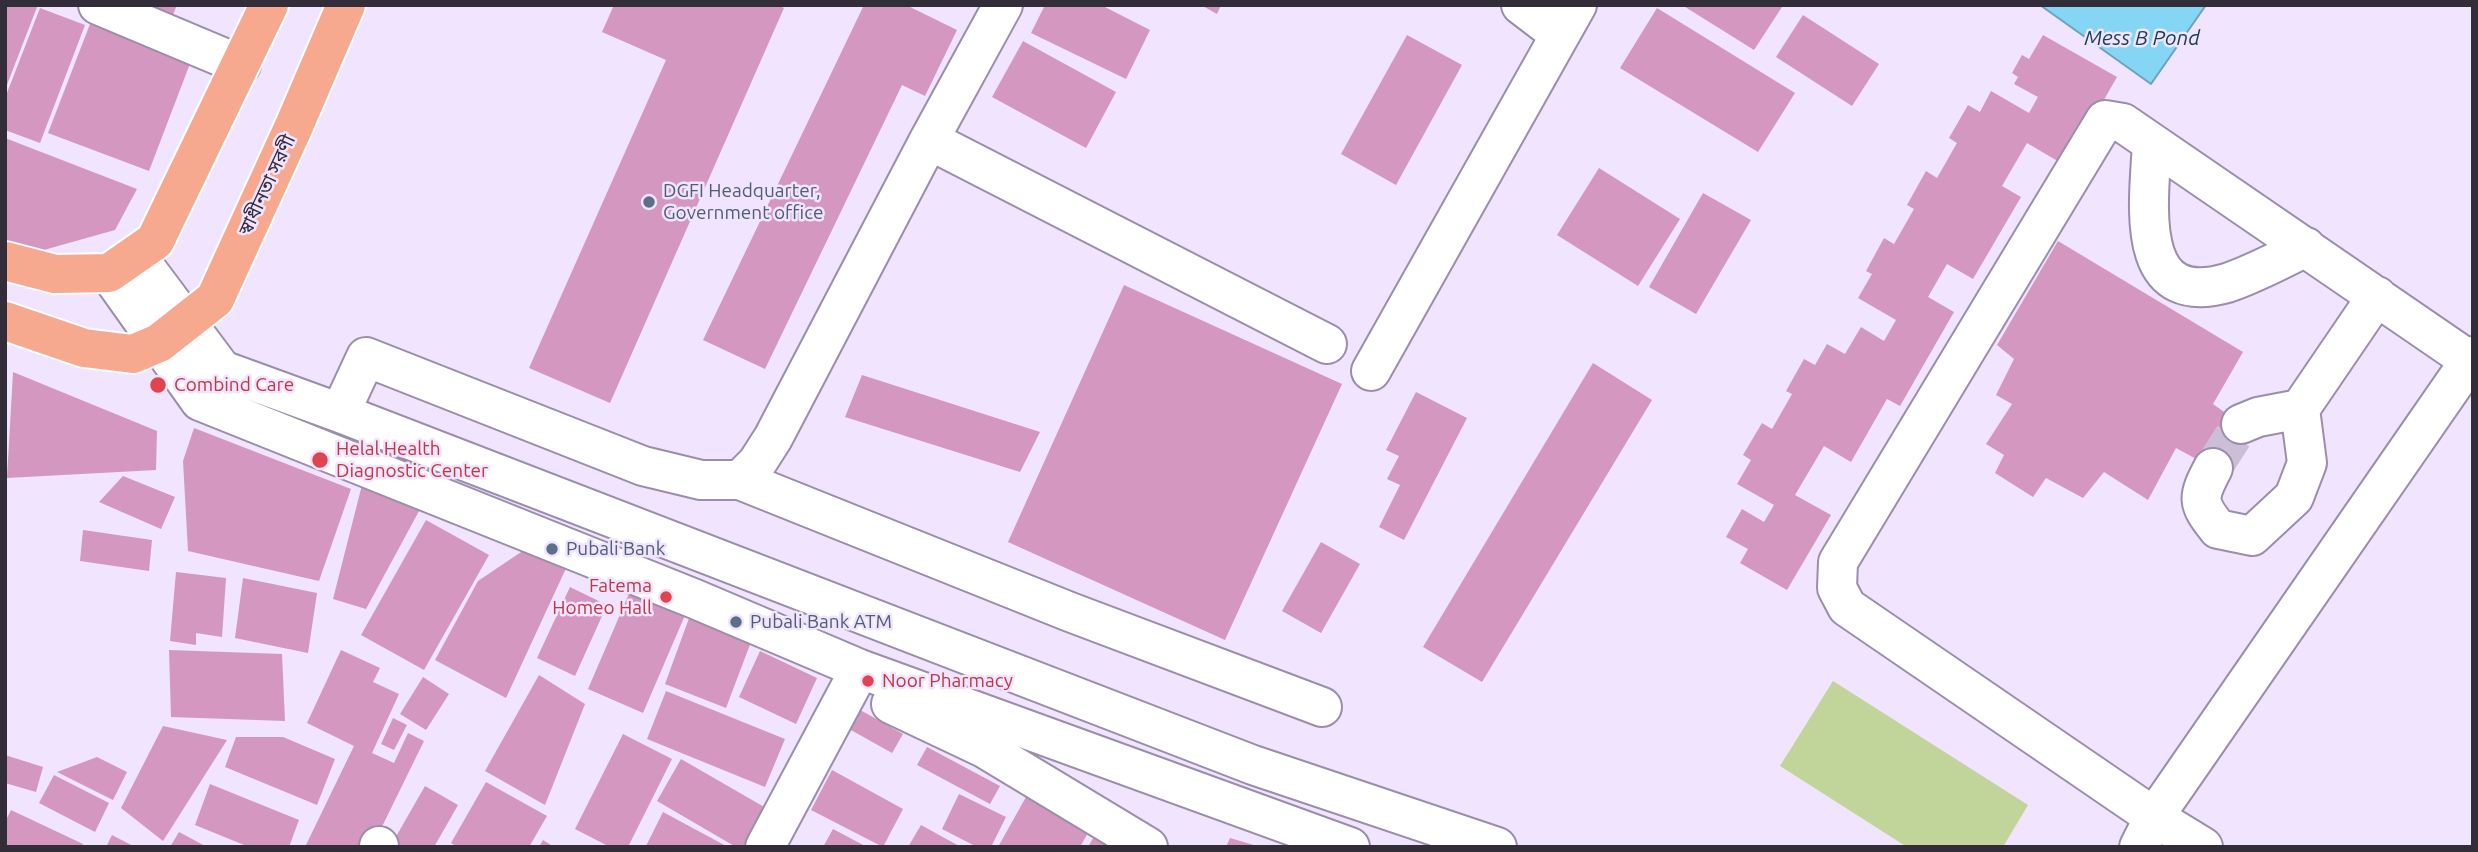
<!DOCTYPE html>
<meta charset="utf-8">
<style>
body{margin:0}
#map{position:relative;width:2478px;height:852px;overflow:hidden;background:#f0e4ff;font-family:Ubuntu,sans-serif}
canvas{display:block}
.frame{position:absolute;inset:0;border:7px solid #332c39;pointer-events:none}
</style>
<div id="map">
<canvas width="2478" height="852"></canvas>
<div class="frame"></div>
</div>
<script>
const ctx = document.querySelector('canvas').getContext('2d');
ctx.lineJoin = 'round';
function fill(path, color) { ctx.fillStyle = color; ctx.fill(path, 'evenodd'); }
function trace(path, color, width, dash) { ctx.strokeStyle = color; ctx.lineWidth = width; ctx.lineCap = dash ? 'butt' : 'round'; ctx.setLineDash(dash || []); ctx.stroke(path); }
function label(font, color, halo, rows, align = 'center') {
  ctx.font = font + ' Ubuntu,"Noto Sans Bengali",sans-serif'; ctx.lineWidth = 5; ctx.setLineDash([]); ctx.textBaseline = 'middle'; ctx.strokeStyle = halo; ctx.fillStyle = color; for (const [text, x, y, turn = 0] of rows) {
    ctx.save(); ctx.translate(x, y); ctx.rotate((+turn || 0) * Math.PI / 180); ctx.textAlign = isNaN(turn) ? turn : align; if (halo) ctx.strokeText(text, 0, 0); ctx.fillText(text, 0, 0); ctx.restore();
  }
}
const green = new Path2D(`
 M 1833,681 L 2028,805 L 2003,847 L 1907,847 L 1780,766 Z`);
const water = new Path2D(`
 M 2040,5 L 2206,5 L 2151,84 Z`);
const building = new Path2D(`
 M 5,5 L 37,7 L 5,90 Z
 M 118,5 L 177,5 L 168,27 Z
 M 614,5 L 777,5 L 784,8 L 610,403 L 529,368 L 666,60 L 602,32 Z
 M 864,5 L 906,5 L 957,30 L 925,96 L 902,85 L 765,369 L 703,340 Z
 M 1045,5 L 1101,5 L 1150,30 L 1126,79 L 1031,33 Z
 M 1201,5 L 1221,5 L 1217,14 Z
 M 1682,5 L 1779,5 L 1782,7 L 1754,50 Z
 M 40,8 L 85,25 L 40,143 L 5,130 L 5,98 Z
 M 1657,8 L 1795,93 L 1758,152 L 1620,68 Z
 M 1803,15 L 1879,64 L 1852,106 L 1776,57 Z
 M 90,24 L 191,61 L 149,171 L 48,133 Z
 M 1407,35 L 1462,65 L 1396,185 L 1341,154 Z
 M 2043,35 L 2117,77 L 2066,166 L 2027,143 L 2002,186 L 2021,197 L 1973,279 L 1947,264 L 1928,297 L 1954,312 L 1900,406 L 1887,399 L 1851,462 L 1824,446 L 1795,495 L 1831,515 L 1787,590 L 1740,563 L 1748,549 L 1726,537 L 1742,509 L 1764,522 L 1774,505 L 1737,484 L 1751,460 L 1743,455 L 1762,423 L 1772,429 L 1792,394 L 1786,391 L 1804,359 L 1815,365 L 1827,344 L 1845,354 L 1861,327 L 1884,341 L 1896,320 L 1858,298 L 1872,274 L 1866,271 L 1884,238 L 1894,244 L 1914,209 L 1907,205 L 1926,171 L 1937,178 L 1957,143 L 1949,138 L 1968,105 L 1980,112 L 1991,91 L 2029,113 L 2038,97 L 2014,84 L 2018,77 L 2012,73 L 2022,55 L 2029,59 Z
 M 1023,41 L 1116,92 L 1086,148 L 992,97 Z
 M 5,138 L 137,189 L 115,230 L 26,255 L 5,246 Z
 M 1599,168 L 1680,219 L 1638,286 L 1557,235 Z
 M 1703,193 L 1751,220 L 1696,314 L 1649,287 Z
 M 2058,241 L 2243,352 L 2213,404 L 2241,424 L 2213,468 L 2176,448 L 2148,500 L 2104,472 L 2083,498 L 2046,478 L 2033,497 L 1995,473 L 2004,455 L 1986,444 L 2012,404 L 1996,395 L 2014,359 L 1997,345 Z
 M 1124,285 L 1342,384 L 1225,640 L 1008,542 Z
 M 1593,363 L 1652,400 L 1482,682 L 1423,647 Z
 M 13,372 L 157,431 L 156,470 L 7,478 Z
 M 862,375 L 1040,432 L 1020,472 L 845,417 Z
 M 1416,392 L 1467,418 L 1404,540 L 1379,527 L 1400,485 L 1387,479 L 1399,456 L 1386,450 Z
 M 194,428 L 351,489 L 319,581 L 188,551 L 183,461 Z
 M 123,476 L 175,497 L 161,529 L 99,502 Z
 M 363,481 L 425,500 L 366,609 L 333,599 Z
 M 426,520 L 489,555 L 424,670 L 361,635 Z
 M 83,530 L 152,540 L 149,571 L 80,561 Z
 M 1321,542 L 1360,564 L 1321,633 L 1282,611 Z
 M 533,544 L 568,564 L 506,698 L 435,660 L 478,581 Z
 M 176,572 L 226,578 L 222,637 L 196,633 L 196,645 L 170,641 Z
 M 243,578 L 317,593 L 308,653 L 235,638 Z
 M 570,587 L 607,605 L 575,676 L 537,658 Z
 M 631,589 L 686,613 L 643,713 L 588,689 Z
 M 692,610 L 754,634 L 726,708 L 665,684 Z
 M 169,650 L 282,654 L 285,721 L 171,717 Z
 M 341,650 L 380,668 L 373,682 L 399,694 L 372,753 L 394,763 L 408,733 L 424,741 L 372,847 L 305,847 L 354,746 L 307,723 Z
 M 760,651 L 817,678 L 796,724 L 739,697 Z
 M 539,675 L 585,704 L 545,805 L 485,771 Z
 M 423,677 L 449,694 L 426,730 L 400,714 Z
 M 666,691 L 785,739 L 765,787 L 647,739 Z
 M 853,706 L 903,734 L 892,753 L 842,725 Z
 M 393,718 L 407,725 L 394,750 L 381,744 Z
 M 163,726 L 227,740 L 163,841 L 121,808 Z
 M 623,734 L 672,759 L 628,847 L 610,847 L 575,829 Z
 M 236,737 L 283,737 L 335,759 L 317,805 L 225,767 Z
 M 927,747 L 1000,786 L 990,804 L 917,765 Z
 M 5,755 L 43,767 L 36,792 L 5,783 Z
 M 97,757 L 127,772 L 113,800 L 57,772 Z
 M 681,759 L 766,808 L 743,847 L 736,847 L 657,801 Z
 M 832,770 L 903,809 L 883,847 L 811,810 Z
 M 54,775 L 109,803 L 95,832 L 39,803 Z
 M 486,782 L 547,816 L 529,847 L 458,847 L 451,843 Z
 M 210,784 L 299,820 L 289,847 L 249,847 L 195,825 Z
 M 425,786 L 458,805 L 434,847 L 390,847 Z
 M 1031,788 L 1093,824 L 1080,847 L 998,847 Z
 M 959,794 L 1006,817 L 991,847 L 977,847 L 942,829 Z
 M 11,810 L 83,844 L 82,847 L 5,847 L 5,822 Z
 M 663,812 L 728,847 L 646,846 Z
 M 921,825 L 961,847 L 908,847 Z
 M 1099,828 L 1131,847 L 1088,847 Z
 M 833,829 L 867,847 L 823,847 Z
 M 179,832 L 207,847 L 170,847 Z
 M 112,835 L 135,847 L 106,847 Z
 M 1230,838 L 1257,846 L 1257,847 L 1226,847 Z
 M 543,840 L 554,847 L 539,847 Z`);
const minorTunnel = new Path2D(`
 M 2213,468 L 2241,424`);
const minor = new Path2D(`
 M 98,5 L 241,65
 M 1521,5 L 1559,34
 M 929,140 L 1327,344
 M 2152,143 C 2149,202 2132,310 2227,283 C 2254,274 2280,260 2306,247
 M 136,255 L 222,370 L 340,413 L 1253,765 L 1497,847
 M 109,273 L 200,401 L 695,599 L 860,669 L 1350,847
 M 1371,371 L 1577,5
 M 340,413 L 366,357 L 643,466 L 701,480 L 740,480 L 757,463 L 773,438 L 929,140 L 1003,5
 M 2241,424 L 2258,417 L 2300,409
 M 2213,468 C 2197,498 2197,503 2218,529 L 2252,536 L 2294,497 L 2307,463 L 2300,409 L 2377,296
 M 740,480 L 1070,612 L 1322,707
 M 891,704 L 984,748 L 1148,847
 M 379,847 L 379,846
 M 765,847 L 860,669
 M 2139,847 L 2154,817 L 2473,356
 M 2203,847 L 2154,817 L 1847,607 L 1837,588 L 1838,562 L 2105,120 L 2123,123 L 2469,360`);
const major = new Path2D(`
 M 5,261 L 55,274 L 109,273 L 155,241 L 269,5
 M 5,321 L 84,348 L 133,354 L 159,343 L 215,299 L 294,126 L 346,5`);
const markers = [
 [649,202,7,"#5c6f8a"],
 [158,385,9,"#e0444e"],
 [320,460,9,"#e0444e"],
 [552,549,7,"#5c6f8a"],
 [666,597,7,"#e0444e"],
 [736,622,7,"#5c6f8a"],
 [868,681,7,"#e0444e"]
];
const streetNames = [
 ["স্বাধীনতা সরণী",267,185,-65]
];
const serviceNames = [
 ["DGFI Headquarter,",663,191],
 ["Government office",663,213],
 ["Pubali Bank",566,549],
 ["Pubali Bank ATM",750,622]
];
const healthNames = [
 ["Combind Care",174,385],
 ["Helal Health",336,449],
 ["Diagnostic Center",336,471],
 ["Fatema",652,586,"right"],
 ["Homeo Hall",652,608,"right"],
 ["Noor Pharmacy",882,681]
];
const waterNames = [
 ["Mess B Pond",2142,38]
];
fill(green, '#c1d49a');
fill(water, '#85d5f5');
trace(water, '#6ca2bd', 2);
fill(building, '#d497bf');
trace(minorTunnel, '#cabfd7', 38, [38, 19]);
trace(minor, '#9b8dac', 42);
trace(major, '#fff', 42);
trace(minor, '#fff', 38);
trace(major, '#f7a990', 38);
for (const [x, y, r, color] of markers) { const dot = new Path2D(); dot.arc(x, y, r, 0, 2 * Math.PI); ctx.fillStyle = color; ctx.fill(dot); trace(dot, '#f0e4ff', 2.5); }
label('19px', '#332c39', '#f0e4ff', streetNames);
label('19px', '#4e5e75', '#f0e4ff', serviceNames, 'left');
label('19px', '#be3a42', '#f0e4ff', healthNames, 'left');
label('italic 21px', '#183d4b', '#f0e4ff', waterNames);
</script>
